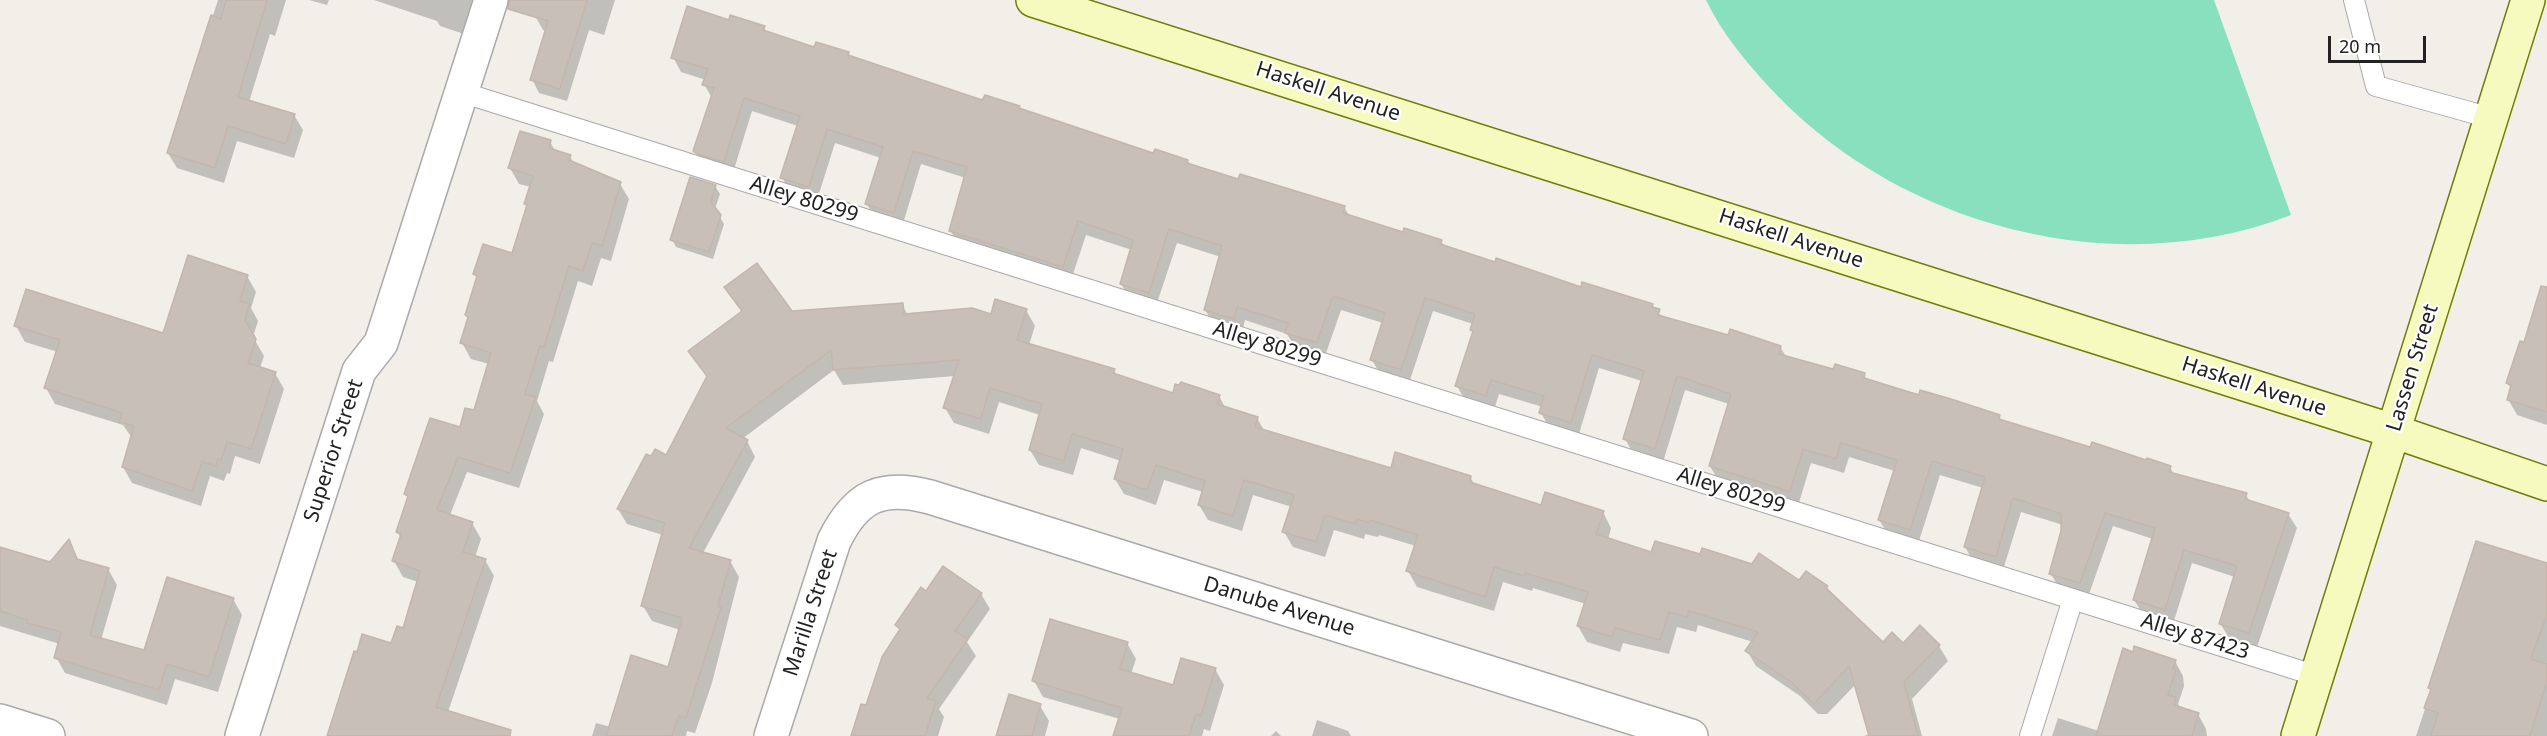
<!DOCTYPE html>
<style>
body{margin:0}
#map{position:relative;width:2547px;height:736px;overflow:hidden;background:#f2efe9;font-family:"Noto Sans",sans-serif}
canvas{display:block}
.scale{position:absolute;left:2328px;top:36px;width:98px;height:27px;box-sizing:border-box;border:3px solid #222;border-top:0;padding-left:8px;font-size:18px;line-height:21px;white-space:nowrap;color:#222;-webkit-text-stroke:4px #fff;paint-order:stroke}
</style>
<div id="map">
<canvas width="2547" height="736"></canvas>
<div class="scale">20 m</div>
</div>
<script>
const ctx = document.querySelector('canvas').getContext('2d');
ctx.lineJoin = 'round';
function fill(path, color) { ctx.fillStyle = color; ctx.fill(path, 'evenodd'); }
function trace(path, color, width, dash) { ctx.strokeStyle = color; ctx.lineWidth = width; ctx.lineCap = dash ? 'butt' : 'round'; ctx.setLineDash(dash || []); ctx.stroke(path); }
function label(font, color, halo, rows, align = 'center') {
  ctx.font = font + ' "Noto Sans",sans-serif'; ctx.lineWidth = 4.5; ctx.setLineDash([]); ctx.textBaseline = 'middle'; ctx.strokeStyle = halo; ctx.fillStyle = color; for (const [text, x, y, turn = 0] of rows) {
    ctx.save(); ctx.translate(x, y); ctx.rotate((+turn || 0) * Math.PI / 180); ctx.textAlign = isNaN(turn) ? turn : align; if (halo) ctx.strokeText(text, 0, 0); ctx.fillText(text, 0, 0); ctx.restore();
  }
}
const pitch = new Path2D(`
 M 1706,0 L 2214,0 L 2291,215 C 2113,284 1898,226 1770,88 C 1745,61 1722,33 1706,0 Z`);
const shadow = new Path2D(`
 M 218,0 L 286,0 L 275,36 L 270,34 L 249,102 L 294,115 L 303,130 L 294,158 L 237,141 L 224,183 L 177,168 L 168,153 Z
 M 309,0 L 329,0 L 327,5 Z
 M 374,0 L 482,0 L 470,36 L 440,26 L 437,21 Z
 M 540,0 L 615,0 L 604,35 L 589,30 L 567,101 L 539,93 L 532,79 L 547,31 L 543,30 L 535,16 Z
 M 730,22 L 764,27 L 767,33 L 815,49 L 848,54 L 849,57 L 983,102 L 1019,107 L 1021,111 L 1154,155 L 1187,161 L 1190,165 L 1239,181 L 1344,207 L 1350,217 L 1404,234 L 1441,241 L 1444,246 L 1581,289 L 1652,305 L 1663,318 L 1729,337 L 1780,347 L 1787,358 L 1834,371 L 1864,375 L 1867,380 L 1999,416 L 2002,422 L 2091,449 L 2170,467 L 2174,475 L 2246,495 L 2250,502 L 2288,514 L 2297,528 L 2257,647 L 2229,638 L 2220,623 L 2235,577 L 2192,563 L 2173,624 L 2143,614 L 2134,600 L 2153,539 L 2113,526 L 2088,597 L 2059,588 L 2051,574 L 2063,525 L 2021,512 L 2003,570 L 1973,561 L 1965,547 L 1983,488 L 1940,475 L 1918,544 L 1888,534 L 1879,520 L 1895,471 L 1849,457 L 1844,473 L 1811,463 L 1798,506 L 1718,480 L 1710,466 L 1729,404 L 1685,390 L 1663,462 L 1633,453 L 1625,439 L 1642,381 L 1599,368 L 1578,437 L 1549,427 L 1541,413 L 1543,407 L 1499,394 L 1494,410 L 1465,400 L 1457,386 L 1473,334 L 1473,324 L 1433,311 L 1409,383 L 1380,374 L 1372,360 L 1383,323 L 1341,310 L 1325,356 L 1295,347 L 1287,334 L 1245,320 L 1242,332 L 1214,324 L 1205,310 L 1221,257 L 1177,243 L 1156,306 L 1130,298 L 1121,284 L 1132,250 L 1086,235 L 1071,280 L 959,245 L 950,230 L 966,178 L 921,164 L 902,227 L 875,218 L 867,204 L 881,158 L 835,143 L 817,200 L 790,192 L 782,177 L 798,126 L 752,111 L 732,176 L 703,165 L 695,150 L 712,98 L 704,84 L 706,80 L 681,72 L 673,57 Z
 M 550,142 L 556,152 L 570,156 L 574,164 L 620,184 L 629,199 L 611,261 L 601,258 L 592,286 L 578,281 L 553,362 L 549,361 L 537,401 L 544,414 L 519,488 L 467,472 L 450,515 L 472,523 L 481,539 L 475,557 L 485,560 L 494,576 L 448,712 L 486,736 L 329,736 L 404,629 L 418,582 L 403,577 L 394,561 L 401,538 L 397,532 L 408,499 L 406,494 L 475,412 L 489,364 L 471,359 L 462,343 L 469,320 L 466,315 L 478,279 L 475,274 L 513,255 L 531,187 L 519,184 L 510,168 Z
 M 715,186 L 720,194 L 715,209 L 724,224 L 713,259 L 676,247 L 672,239 Z
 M 247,276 L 256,292 L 251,308 L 258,321 L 253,337 L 264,356 L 260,368 L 275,373 L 284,389 L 260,464 L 235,456 L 230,474 L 227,473 L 224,481 L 210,476 L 201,506 L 132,483 L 123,467 L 132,438 L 123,425 L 55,404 L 46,388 L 58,352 L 25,342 L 16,326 L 164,335 Z
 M 726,287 L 792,313 L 902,305 L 908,315 L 992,316 L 1026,310 L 1035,326 L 1029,345 L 1114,370 L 1117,376 L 1174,395 L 1219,396 L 1226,409 L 1257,418 L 1265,432 L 1392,470 L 1470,477 L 1475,485 L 1542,507 L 1603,512 L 1611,528 L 1608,540 L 1652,554 L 1826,587 L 1883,644 L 1939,646 L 1948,661 L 1912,699 L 1922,736 L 1864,736 L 1870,734 L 1856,684 L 1827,714 L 1818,714 L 1800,696 L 1756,666 L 1747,651 L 1753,642 L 1698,625 L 1696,632 L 1677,627 L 1669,654 L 1623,643 L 1620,652 L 1587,642 L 1578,626 L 1586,604 L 1533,588 L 1532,591 L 1503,582 L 1494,611 L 1417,587 L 1408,571 L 1416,546 L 1379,535 L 1378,537 L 1365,534 L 1364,539 L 1334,530 L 1325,557 L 1293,547 L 1284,532 L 1292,507 L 1253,495 L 1242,531 L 1208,520 L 1199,505 L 1203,492 L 1164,480 L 1156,505 L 1124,494 L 1115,479 L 1121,461 L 1081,448 L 1073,475 L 1039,465 L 1030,450 L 1040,415 L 999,402 L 989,434 L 954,423 L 945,408 L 955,376 L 843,385 L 834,370 L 742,439 L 747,441 L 755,457 L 703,553 L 730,561 L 739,577 L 712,683 L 695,733 L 687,731 L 686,736 L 592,736 L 596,723 L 611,727 L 669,669 L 680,630 L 652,621 L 643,606 L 663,535 L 627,524 L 618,509 L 652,458 L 667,457 L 708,379 L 690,351 L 743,313 Z
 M 2547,323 L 2547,425 L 2517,415 L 2508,399 L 2511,389 L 2508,383 L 2525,344 Z
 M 68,542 L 79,561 L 108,569 L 117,585 L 101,640 L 145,652 L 233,599 L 242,615 L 218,692 L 175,679 L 167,705 L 65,673 L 56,657 L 60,644 L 0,626 L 0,549 L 51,564 Z
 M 2547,565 L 2547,736 L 2416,736 L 2431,691 L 2430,688 Z
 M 926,593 L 981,594 L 990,609 L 967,642 L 976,656 L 939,709 L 944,717 L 938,736 L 854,736 L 900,631 L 897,625 Z
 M 1127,643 L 1136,659 L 1131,674 L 1174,687 L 1215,669 L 1224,685 L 1210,731 L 1204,729 L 1202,736 L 1114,736 L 1120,719 L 1043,697 L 1034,681 Z
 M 2175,661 L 2183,676 L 2184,686 L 2178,704 L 2181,709 L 2198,714 L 2206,729 L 2207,736 L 2052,736 L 2058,718 L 2099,731 Z
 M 1040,706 L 1049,721 L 1045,736 L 998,736 Z
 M 1317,720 L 1348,731 L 1351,736 L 1312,736 Z
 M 1276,731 L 1281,736 L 1271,736 Z`);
const building = new Path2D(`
 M 226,0 L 267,0 L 238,97 L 295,114 L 286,144 L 228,126 L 215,168 L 167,153 L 211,15 L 221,19 Z
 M 509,0 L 587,0 L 560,89 L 530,80 L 548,21 L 508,9 Z
 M 687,6 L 729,20 L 730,15 L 765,26 L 763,30 L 814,47 L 816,42 L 849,52 L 848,55 L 982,100 L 985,95 L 1020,106 L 1019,108 L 1153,153 L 1155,149 L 1188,160 L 1187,163 L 1238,179 L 1240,174 L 1345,206 L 1343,213 L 1403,232 L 1404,228 L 1442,240 L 1440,244 L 1495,262 L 1496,258 L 1581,287 L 1582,282 L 1653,304 L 1652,307 L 1660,309 L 1658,315 L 1728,335 L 1730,329 L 1781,346 L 1779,354 L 1833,369 L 1835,364 L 1865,373 L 1864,378 L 1919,395 L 1920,390 L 1951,399 L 2000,415 L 1999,419 L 2090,447 L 2092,442 L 2146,460 L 2147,458 L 2171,466 L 2169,472 L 2247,493 L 2245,499 L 2289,513 L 2249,633 L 2219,624 L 2237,566 L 2184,550 L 2165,610 L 2133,600 L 2155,528 L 2105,513 L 2080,583 L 2049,574 L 2061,531 L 2061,514 L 2013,498 L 1996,557 L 1964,547 L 1985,477 L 1932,461 L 1910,530 L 1878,520 L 1897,460 L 1841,443 L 1836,459 L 1803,449 L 1790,492 L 1709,466 L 1731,394 L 1677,376 L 1655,449 L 1623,439 L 1644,371 L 1592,355 L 1571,423 L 1539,413 L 1544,396 L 1491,380 L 1486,396 L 1455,386 L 1473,331 L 1470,330 L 1475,314 L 1425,298 L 1401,370 L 1370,360 L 1385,313 L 1333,296 L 1317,343 L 1285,333 L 1288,323 L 1237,307 L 1234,319 L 1204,310 L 1222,246 L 1169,229 L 1149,293 L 1120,284 L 1133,240 L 1078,221 L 1063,267 L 949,231 L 967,167 L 913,151 L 894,213 L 865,204 L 883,147 L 827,129 L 809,187 L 780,178 L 800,116 L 744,98 L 724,162 L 697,154 L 693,151 L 714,88 L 702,85 L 708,69 L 671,58 Z
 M 520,131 L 551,140 L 549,148 L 571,155 L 569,160 L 621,182 L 602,246 L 592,243 L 583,271 L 569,266 L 544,347 L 540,346 L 525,394 L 536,397 L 510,473 L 458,457 L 437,510 L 473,522 L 463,552 L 486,559 L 436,707 L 511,730 L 510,736 L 327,736 L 354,651 L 357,652 L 362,634 L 391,643 L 397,626 L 403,628 L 420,571 L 392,561 L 401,534 L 396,532 L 408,496 L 404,494 L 430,418 L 460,427 L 465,408 L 474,410 L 491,353 L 460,343 L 468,317 L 465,315 L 477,276 L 473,274 L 483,244 L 512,253 L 527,205 L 524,204 L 533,176 L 508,168 Z
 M 690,177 L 716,185 L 711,202 L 721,215 L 709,252 L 670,240 Z
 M 188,255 L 248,275 L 240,301 L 250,304 L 245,320 L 256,339 L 248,363 L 276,372 L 251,449 L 227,442 L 221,460 L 218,459 L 216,466 L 202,462 L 192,491 L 122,467 L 134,426 L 119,422 L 122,413 L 44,388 L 60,340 L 14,326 L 26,289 L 163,333 Z
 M 757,263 L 792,311 L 903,303 L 904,314 L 972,308 L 991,314 L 995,299 L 1027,309 L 1017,340 L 1115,369 L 1113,373 L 1173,393 L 1175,384 L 1179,385 L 1181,382 L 1220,395 L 1217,404 L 1258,417 L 1255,427 L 1391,468 L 1395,452 L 1471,476 L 1470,482 L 1541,505 L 1545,492 L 1604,511 L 1596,534 L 1651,552 L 1655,541 L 1700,554 L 1702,548 L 1752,564 L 1759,553 L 1799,580 L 1806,571 L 1828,586 L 1826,588 L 1883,642 L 1892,632 L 1903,643 L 1920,625 L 1940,645 L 1904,682 L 1918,736 L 1869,736 L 1849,666 L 1814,704 L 1790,681 L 1745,651 L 1758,632 L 1689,611 L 1687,617 L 1669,612 L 1660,640 L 1615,628 L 1612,637 L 1577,626 L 1588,592 L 1525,573 L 1524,576 L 1494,567 L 1485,597 L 1406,571 L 1418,535 L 1370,520 L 1369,523 L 1357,519 L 1355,524 L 1325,515 L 1316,542 L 1282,532 L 1294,495 L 1244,480 L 1233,516 L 1198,505 L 1205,481 L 1156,465 L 1147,490 L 1114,479 L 1123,449 L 1072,434 L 1064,461 L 1029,450 L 1042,404 L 990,388 L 981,419 L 943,408 L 959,360 L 833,370 L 831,350 L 726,428 L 748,440 L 689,548 L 731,560 L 718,606 L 721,607 L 686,718 L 679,716 L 672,736 L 606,736 L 631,655 L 668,667 L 682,618 L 641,606 L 665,523 L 617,509 L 646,454 L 651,456 L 655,449 L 666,455 L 707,376 L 688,351 L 742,311 L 724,287 Z
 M 2541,286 L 2547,287 L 2547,412 L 2507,400 L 2511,385 L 2506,383 L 2520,341 L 2524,342 Z
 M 69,539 L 77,559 L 109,568 L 90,635 L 144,650 L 167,577 L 234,598 L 209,677 L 167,664 L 159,690 L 54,658 L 61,632 L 27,623 L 27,620 L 0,611 L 0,547 L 50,562 Z
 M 2476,541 L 2547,563 L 2547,615 L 2531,659 L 2547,664 L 2547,681 L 2530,736 L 2431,736 L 2438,713 L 2424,708 L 2431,689 L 2428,688 Z
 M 943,566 L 982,593 L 955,631 L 968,639 L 927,698 L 936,701 L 925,736 L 851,736 L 861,704 L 866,705 L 882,657 L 900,629 L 895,625 L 921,587 L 926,591 Z
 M 1050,619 L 1128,642 L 1120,669 L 1173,685 L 1181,658 L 1216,668 L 1201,716 L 1196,714 L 1189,736 L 1113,736 L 1122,708 L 1032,681 Z
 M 2134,646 L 2176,660 L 2173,669 L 2176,669 L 2168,695 L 2176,697 L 2174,705 L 2199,713 L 2192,736 L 2096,736 L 2123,648 L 2133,652 Z
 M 1009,694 L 1041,704 L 1032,736 L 996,736 Z`);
const service = new Path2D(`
 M 2354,0 L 2376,86 L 2491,118
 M 461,92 L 2317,676
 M 2030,736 L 2073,599`);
const minor = new Path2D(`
 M 0,721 L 48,736
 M 242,736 L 359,371 L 381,343 L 491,0
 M 771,736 L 834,541 C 856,496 881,484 930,497 L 1691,736`);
const secondary = new Path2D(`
 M 1033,0 L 2393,431 L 2547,484
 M 2298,736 L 2528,0`);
const streetNames = [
 ["Haskell Avenue",1328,92,18],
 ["Alley 80299",804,200,17],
 ["Haskell Avenue",1791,239,18],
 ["Alley 80299",1267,345,17],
 ["Lassen Street",2413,368,-73],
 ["Haskell Avenue",2254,387,18],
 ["Superior Street",334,451,-72],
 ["Alley 80299",1731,491,17],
 ["Danube Avenue",1279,607,17],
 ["Marilla Street",811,613,-72],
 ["Alley 87423",2195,637,17]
];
fill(pitch, '#88e0be');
fill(shadow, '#0003');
fill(building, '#c7bfb8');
trace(building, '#c4b6ab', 1.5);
trace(service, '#a9a9a9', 22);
trace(minor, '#a9a9a9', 36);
trace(secondary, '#707d05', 36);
trace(service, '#fff', 20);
trace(minor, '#fff', 33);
trace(secondary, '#f7fabf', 33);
label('21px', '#222', '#fff', streetNames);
</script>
